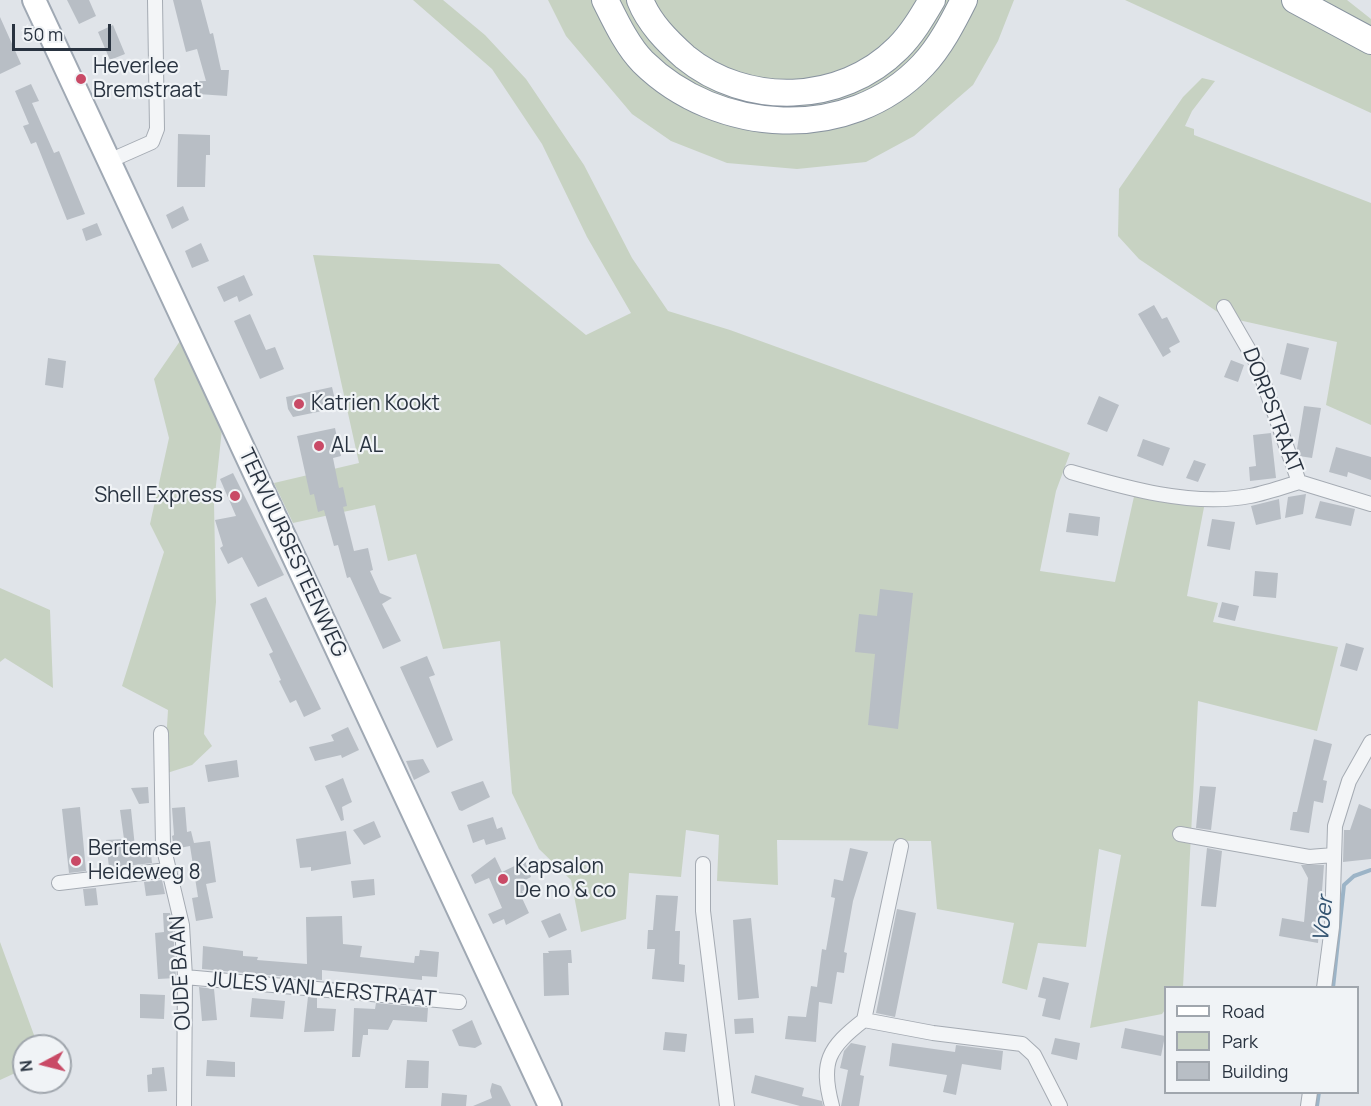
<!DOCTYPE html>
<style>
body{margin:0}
#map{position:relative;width:1371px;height:1106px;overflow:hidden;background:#e0e4e9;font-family:Manrope,sans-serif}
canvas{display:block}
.legend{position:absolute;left:1164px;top:986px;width:195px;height:108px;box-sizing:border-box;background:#f0f3f6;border:2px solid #a0a6ad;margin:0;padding:8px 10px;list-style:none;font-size:18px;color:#293340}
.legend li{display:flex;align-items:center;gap:12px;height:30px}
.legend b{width:30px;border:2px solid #a0a6ad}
.north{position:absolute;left:12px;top:1034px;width:60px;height:60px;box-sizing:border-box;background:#f0f3f6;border:2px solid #a0a6ad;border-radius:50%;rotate:263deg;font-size:16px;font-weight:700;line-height:24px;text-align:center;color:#293340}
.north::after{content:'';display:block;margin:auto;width:21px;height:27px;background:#c94a66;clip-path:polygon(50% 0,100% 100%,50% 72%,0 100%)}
.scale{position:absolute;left:12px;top:24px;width:99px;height:27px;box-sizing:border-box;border:3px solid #293340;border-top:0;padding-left:8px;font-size:18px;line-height:21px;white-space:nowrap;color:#293340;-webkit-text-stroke:4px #f0f3f6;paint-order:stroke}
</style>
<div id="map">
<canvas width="1371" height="1106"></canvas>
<ul class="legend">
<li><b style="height:8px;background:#fff"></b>Road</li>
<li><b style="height:16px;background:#c7d2c2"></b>Park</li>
<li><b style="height:16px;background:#b8bec5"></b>Building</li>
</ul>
<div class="north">N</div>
<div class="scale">50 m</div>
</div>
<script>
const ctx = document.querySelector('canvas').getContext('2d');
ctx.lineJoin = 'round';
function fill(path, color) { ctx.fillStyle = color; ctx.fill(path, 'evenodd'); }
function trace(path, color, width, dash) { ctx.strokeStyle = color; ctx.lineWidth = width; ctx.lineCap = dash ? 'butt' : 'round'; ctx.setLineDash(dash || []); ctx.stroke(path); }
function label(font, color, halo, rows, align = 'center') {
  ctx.font = font + ' Manrope,sans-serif'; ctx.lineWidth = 4.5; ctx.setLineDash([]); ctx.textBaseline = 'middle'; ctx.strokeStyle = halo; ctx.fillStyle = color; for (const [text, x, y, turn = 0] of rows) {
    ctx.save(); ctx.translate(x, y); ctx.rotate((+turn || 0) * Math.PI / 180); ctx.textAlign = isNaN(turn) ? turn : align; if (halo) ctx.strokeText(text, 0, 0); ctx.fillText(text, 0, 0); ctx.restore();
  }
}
const green = new Path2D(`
 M 413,0 L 443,0 L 485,35 L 526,79 L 584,165 L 632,258 L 668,311 L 730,330 L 1070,453 L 1056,491 L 1040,571 L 1115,582 L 1135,492 L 1205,502 L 1187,596 L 1218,603 L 1213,622 L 1338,647 L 1317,731 L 1198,701 L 1183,987 L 1166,988 L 1165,1010 L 1162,1014 L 1090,1028 L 1121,855 L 1099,849 L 1086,947 L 1038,943 L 1027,990 L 1002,983 L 1014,923 L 937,909 L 931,841 L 777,840 L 778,885 L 717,881 L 719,835 L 686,830 L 681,877 L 629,873 L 626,919 L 581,932 L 571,880 L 539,849 L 512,793 L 500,641 L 443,649 L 416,554 L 388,561 L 375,505 L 293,523 L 274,483 L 359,463 L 313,255 L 499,264 L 586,335 L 631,313 L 587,237 L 542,144 L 492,69 Z
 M 548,0 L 1014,0 L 998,41 L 973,85 L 914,136 L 866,162 L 797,169 L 727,163 L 671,141 L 632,114 L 566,36 Z
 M 1125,0 L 1347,0 L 1371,19 L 1371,113 Z
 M 1202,78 L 1215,81 L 1192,111 L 1185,126 L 1194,129 L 1194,135 L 1371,203 L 1371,425 L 1326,405 L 1337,342 L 1225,317 L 1139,259 L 1118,236 L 1119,189 L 1183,97 Z
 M 180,341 L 222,429 L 214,504 L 216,602 L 204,734 L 212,746 L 192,765 L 164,774 L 168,710 L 122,686 L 164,552 L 150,524 L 169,438 L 154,379 Z
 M 0,588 L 50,610 L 53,688 L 5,658 L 0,662 Z
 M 0,942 L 38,1046 L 24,1046 L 24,1069 L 0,1080 Z`);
const stream = new Path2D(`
 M 1333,988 L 1344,885 L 1354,876 L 1371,870
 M 1317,1106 L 1319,1092`);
const building = new Path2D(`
 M 67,0 L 89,0 L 96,16 L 79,24 Z
 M 173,0 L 201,0 L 210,34 L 213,33 L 221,70 L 229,70 L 227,96 L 198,94 L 199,81 L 206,81 L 197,49 L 186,52 Z
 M 0,17 L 21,64 L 0,74 Z
 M 113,25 L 125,54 L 110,60 L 98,32 Z
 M 31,84 L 39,101 L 32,103 L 54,153 L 59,151 L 85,214 L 67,220 L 36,142 L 31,144 L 23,126 L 29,124 L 15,91 Z
 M 178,134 L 210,135 L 210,155 L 206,155 L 205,187 L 177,187 Z
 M 183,206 L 189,220 L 172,229 L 166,215 Z
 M 97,223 L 102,235 L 86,241 L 82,229 Z
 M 201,243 L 209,261 L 192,268 L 185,251 Z
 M 244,275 L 253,295 L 239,302 L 237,296 L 224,302 L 217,287 Z
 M 1154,305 L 1162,319 L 1167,317 L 1180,342 L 1169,348 L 1171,352 L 1163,357 L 1138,314 Z
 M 250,314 L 266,350 L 275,347 L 284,369 L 260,379 L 234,321 Z
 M 1287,343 L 1309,348 L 1301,380 L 1280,374 Z
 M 48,358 L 66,361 L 63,388 L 45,385 Z
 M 1231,360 L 1244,365 L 1238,382 L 1224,377 Z
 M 332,387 L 337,408 L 293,417 L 288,409 L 286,397 Z
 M 1099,396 L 1119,405 L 1107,432 L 1087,424 Z
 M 1304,406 L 1321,408 L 1312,458 L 1299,456 L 1297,449 Z
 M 335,428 L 341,456 L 333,458 L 339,488 L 343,487 L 347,506 L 343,507 L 354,551 L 368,548 L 373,570 L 370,571 L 380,593 L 392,598 L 382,604 L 401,641 L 383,649 L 350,577 L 347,578 L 338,545 L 334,546 L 324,510 L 318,512 L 314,494 L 310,495 L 297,436 Z
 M 1271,433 L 1276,478 L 1250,481 L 1249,467 L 1256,466 L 1253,435 Z
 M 1143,439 L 1170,448 L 1163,466 L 1137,456 Z
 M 1336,447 L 1371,457 L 1371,480 L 1348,472 L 1347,477 L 1329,472 Z
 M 1194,460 L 1206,464 L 1198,482 L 1186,478 Z
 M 233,473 L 284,575 L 258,587 L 242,557 L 228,564 L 220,548 L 223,546 L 215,520 L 236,516 L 220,479 Z
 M 1306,494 L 1303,514 L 1285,518 L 1288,497 Z
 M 1279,499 L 1281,519 L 1256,525 L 1251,506 Z
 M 1320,501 L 1355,509 L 1351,526 L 1315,518 Z
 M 1069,513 L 1100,517 L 1098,536 L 1066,532 Z
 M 1212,519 L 1235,522 L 1230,550 L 1207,546 Z
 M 1255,571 L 1278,573 L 1276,598 L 1253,596 Z
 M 880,589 L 913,593 L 898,729 L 868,725 L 875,654 L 855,652 L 859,614 L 877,616 Z
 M 266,597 L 321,709 L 304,717 L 296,700 L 290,703 L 279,681 L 281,680 L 269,654 L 273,652 L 250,604 Z
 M 1222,602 L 1239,606 L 1235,621 L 1218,617 Z
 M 1346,643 L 1364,648 L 1357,671 L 1340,666 Z
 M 427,656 L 435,675 L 429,677 L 453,740 L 437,748 L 400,667 Z
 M 348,727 L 359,750 L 342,758 L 341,755 L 315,761 L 309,747 L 334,741 L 331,735 Z
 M 1314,739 L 1332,744 L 1323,780 L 1327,781 L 1323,803 L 1314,801 L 1309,833 L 1290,830 L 1293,812 L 1297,812 Z
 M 423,759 L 430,772 L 414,780 L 406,761 Z
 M 237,760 L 239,777 L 208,782 L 205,765 Z
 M 343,778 L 352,802 L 342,807 L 344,820 L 341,821 L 325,786 Z
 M 483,781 L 490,797 L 462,811 L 459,810 L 451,792 Z
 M 1200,786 L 1216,787 L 1211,830 L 1196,828 Z
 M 148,787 L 149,803 L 139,804 L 131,788 Z
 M 1359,804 L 1371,809 L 1371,859 L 1343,862 L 1344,830 L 1350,830 Z
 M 80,807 L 86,871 L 69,873 L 62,809 Z
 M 185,807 L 187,832 L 191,831 L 194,843 L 210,841 L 216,882 L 206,884 L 213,918 L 196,921 L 192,898 L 198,897 L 190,846 L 174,849 L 172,836 L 174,835 L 172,808 Z
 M 131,809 L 135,847 L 150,846 L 152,863 L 109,868 L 106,840 L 124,839 L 120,810 Z
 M 493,817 L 497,829 L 502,827 L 506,839 L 486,845 L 484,839 L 473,843 L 467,825 Z
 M 374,821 L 381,837 L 364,845 L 353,830 Z
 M 346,831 L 351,864 L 311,871 L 311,867 L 300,868 L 296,839 Z
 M 850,848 L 868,852 L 853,901 L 844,952 L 847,953 L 844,973 L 837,972 L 832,1004 L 819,1002 L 816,1042 L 785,1039 L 788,1016 L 806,1017 L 811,986 L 817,987 L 822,949 L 826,950 L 835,898 L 831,897 L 834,879 L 843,881 Z
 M 1207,848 L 1222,851 L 1216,907 L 1201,906 Z
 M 495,857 L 502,872 L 525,861 L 531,877 L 525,880 L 529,888 L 522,891 L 525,897 L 522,898 L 529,913 L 506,925 L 504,919 L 493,924 L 488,914 L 502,908 L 489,878 L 475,884 L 471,875 Z
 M 1301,865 L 1324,865 L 1318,943 L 1279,936 L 1282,918 L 1304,922 L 1308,878 Z
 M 374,879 L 375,895 L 353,898 L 351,881 Z
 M 162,880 L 165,894 L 146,896 L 144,882 Z
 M 96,888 L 98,905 L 85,906 L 83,889 Z
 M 656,895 L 678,896 L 675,931 L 680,931 L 679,964 L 685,965 L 684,982 L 652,979 L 655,949 L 647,949 L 648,930 L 653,930 Z
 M 897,909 L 916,913 L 895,1017 L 876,1013 Z
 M 163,913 L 170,913 L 173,926 L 176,978 L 158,979 L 155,933 L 164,932 Z
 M 560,913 L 567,930 L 549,938 L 541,921 Z
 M 342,916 L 343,944 L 362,946 L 360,957 L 414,963 L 415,956 L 419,956 L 420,950 L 439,952 L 437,977 L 422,976 L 422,980 L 322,970 L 322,980 L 202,969 L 203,946 L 243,951 L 243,956 L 258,957 L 257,960 L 307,964 L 306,917 Z
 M 751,918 L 759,998 L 738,1000 L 733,920 Z
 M 571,950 L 572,963 L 568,963 L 569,995 L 544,996 L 543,953 L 549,953 L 548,951 Z
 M 1043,977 L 1069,983 L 1060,1020 L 1042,1016 L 1046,999 L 1038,997 Z
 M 199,987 L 214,989 L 217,1020 L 202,1021 Z
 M 140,994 L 165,995 L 164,1019 L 140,1018 Z
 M 308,997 L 317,998 L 317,1008 L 336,1009 L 334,1031 L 304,1032 Z
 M 252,998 L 285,1001 L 283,1019 L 250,1017 Z
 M 376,1003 L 428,1008 L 427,1022 L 393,1020 L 388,1030 L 368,1029 L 368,1035 L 363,1035 L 360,1057 L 352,1057 L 354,1008 L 375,1009 Z
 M 753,1018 L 754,1033 L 735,1034 L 734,1019 Z
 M 472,1020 L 482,1044 L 475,1048 L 459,1046 L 452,1030 Z
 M 1125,1028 L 1165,1036 L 1161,1056 L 1121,1048 Z
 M 665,1032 L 687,1034 L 685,1052 L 663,1050 Z
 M 1055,1038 L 1080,1043 L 1077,1060 L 1051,1054 Z
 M 851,1043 L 866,1046 L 860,1075 L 864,1076 L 859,1106 L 841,1106 L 848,1070 L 840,1068 L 844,1051 Z
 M 892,1043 L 955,1052 L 956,1045 L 1003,1051 L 1001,1070 L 962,1064 L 956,1095 L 943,1092 L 947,1075 L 889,1066 Z
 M 207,1060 L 235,1062 L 235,1077 L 206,1076 Z
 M 407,1060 L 429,1061 L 428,1088 L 405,1088 Z
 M 164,1067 L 167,1091 L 148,1092 L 147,1075 L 152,1074 L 152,1068 Z
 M 755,1075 L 804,1088 L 802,1096 L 822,1101 L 823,1106 L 800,1106 L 751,1093 Z
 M 492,1083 L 501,1086 L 511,1106 L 473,1106 L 492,1098 L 490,1091 Z
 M 442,1093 L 467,1095 L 466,1106 L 441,1106 Z`);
const minor = new Path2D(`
 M 109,161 L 152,142 L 157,129 L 155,0
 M 1224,307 L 1257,364 L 1299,482
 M 1071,472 C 1126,488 1192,507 1250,496 C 1266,493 1283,487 1299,482
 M 1299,482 L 1371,504
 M 161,733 L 163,845 L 182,925 L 185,977 L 184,1106
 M 1180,834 L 1309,857 L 1334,855
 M 703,864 L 703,911 L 727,1106
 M 59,883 L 167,870
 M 185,977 L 459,1002
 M 1324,988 L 1332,927 L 1335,826 L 1349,781 L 1371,742
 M 864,1020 L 933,1033 L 1022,1044 L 1034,1055 L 1060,1106
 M 832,1106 C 820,1062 828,1048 864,1020 L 901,846
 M 1308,1106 L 1310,1092`);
const primary = new Path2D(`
 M 34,0 L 550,1106`);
const motorway = new Path2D(`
 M 605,0 C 615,20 627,46 643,62 C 717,135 849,144 923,65 C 940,47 953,22 964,0
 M 640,0 C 649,23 667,41 685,57 C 746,107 841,105 898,48 C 912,34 922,17 932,0
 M 1295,0 L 1371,41`);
const markers = [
 [81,79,6,"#c94a66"],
 [299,404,6,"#c94a66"],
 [319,446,6,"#c94a66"],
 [235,496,6,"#c94a66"],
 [76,861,6,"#c94a66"],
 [503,879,6,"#c94a66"]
];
const poiNames = [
 ["Heverlee",93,67],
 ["Bremstraat",93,91],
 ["Katrien Kookt",311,404],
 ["AL AL",331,446],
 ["Shell Express",223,496,"right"],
 ["Bertemse",88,849],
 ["Heideweg 8",88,873],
 ["Kapsalon",515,867],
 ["De no & co",515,891]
];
const streetNames = [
 ["DORPSTRAAT",1272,411,69],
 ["TERVUURSESTEENWEG",292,553,65],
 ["OUDE BAAN",181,973,-93],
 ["JULES VANLAERSTRAAT",322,990,5]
];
const waterNames = [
 ["Voer",1324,919,-84]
];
fill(green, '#c7d2c2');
trace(stream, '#9cb4c7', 4);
fill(building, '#b8bec5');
trace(minor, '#a5abb3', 16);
trace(primary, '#a0a9b4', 26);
trace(motorway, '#88939f', 28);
trace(minor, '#f3f5f7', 14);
trace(primary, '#fff', 22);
trace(motorway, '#fff', 26);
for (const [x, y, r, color] of markers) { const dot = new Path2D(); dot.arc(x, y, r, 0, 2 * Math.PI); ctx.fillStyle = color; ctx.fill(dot); trace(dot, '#f0f3f6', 2); }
label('21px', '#293340', '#f0f3f6', poiNames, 'left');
label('21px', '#293340', '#f0f3f6', streetNames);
label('italic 22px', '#355572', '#f0f3f6', waterNames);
</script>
